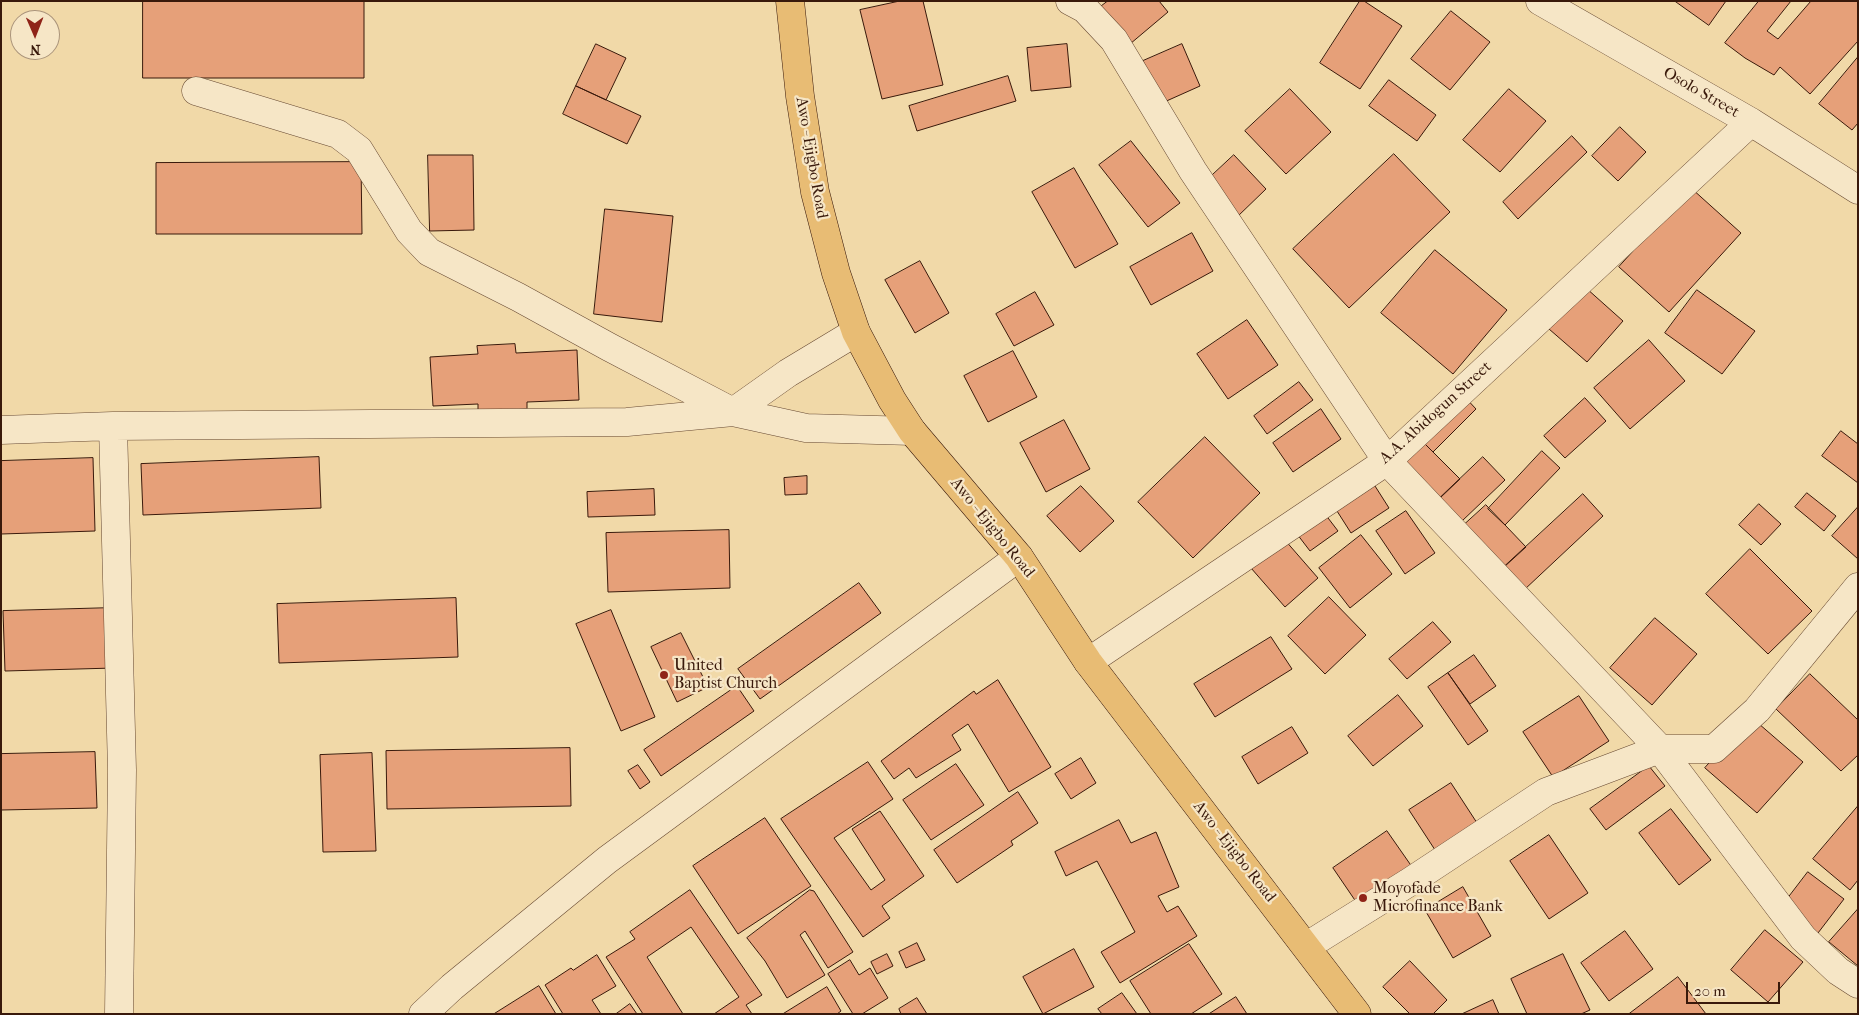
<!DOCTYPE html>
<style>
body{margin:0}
#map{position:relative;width:1859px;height:1015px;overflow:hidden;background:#f1d9a8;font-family:"IM FELL French Canon",serif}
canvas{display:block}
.frame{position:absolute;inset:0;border:2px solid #39190b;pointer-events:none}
.north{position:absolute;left:10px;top:10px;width:50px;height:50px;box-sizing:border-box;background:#f6e6c6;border:1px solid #aa947b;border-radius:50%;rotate:179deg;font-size:14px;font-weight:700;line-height:20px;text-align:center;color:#39190b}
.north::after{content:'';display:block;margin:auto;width:18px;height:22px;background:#8f2418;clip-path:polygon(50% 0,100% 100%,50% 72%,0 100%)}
.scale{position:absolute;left:1686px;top:982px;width:94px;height:22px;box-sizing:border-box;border:2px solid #39190b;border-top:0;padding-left:6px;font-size:15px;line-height:18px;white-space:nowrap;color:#39190b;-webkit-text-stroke:4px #f6e6c6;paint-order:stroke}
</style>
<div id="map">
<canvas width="1859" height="1015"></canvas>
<div class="frame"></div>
<div class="north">N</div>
<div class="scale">20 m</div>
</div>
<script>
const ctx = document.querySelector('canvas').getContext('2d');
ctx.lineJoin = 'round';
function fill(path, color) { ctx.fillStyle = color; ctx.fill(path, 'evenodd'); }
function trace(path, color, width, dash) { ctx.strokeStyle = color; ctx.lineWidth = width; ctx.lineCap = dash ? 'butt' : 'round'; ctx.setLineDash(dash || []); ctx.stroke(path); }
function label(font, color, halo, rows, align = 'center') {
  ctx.font = font + ' "IM FELL French Canon",serif'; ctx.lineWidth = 4.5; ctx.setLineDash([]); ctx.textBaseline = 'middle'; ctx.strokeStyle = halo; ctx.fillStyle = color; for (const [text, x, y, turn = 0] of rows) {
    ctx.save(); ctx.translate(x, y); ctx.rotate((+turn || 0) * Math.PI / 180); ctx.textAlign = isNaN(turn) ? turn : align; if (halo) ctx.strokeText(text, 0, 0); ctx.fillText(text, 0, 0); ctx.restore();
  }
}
const building = new Path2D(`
 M 143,1 L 364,1 L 364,78 L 143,78 Z
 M 900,1 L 923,1 L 943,85 L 882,99 L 860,10 Z
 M 1108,1 L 1159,1 L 1168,12 L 1130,44 L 1099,8 Z
 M 1360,1 L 1364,1 L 1402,26 L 1360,89 L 1320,63 Z
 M 1675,1 L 1726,1 L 1709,25 Z
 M 1759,1 L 1791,1 L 1767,31 L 1778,39 L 1811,1 L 1858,1 L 1858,41 L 1810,94 L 1780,67 L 1774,75 L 1745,58 L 1725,43 Z
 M 1451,11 L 1490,42 L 1450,90 L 1411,59 Z
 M 596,44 L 626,58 L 606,100 L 576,86 Z
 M 1067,44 L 1071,87 L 1031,91 L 1027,48 Z
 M 1182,44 L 1200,86 L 1162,103 L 1143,61 Z
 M 1858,57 L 1858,123 L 1852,130 L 1819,104 Z
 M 1008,76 L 1016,101 L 917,131 L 909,106 Z
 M 1389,80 L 1436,115 L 1417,141 L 1369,106 Z
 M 576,86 L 641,116 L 627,144 L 563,114 Z
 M 1290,89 L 1331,132 L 1286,174 L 1245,131 Z
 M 1509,89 L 1546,121 L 1500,172 L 1463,140 Z
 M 1620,127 L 1646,152 L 1618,181 L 1592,156 Z
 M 1572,136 L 1587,152 L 1518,219 L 1503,202 Z
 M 1131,141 L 1180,203 L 1148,227 L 1099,165 Z
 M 1394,154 L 1450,212 L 1349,308 L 1293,249 Z
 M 428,155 L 473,155 L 474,230 L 430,231 Z
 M 1234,155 L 1266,189 L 1237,217 L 1204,183 Z
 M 361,162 L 362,234 L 156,234 L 156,163 Z
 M 1074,168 L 1118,244 L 1075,268 L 1032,192 Z
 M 1691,188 L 1741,233 L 1669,312 L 1619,267 Z
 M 605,209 L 673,216 L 662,322 L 594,314 Z
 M 1192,233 L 1213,271 L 1151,305 L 1130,267 Z
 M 1435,250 L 1507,310 L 1453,374 L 1381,313 Z
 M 920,261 L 949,313 L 915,333 L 885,280 Z
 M 1586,288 L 1623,321 L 1587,362 L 1549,329 Z
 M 1697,290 L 1755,331 L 1722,374 L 1665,333 Z
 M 1035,292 L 1054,325 L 1014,346 L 996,314 Z
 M 1247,320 L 1278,365 L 1228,399 L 1197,354 Z
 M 1649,340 L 1685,381 L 1630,429 L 1594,388 Z
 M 515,344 L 516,353 L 577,350 L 579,400 L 527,402 L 527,409 L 478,412 L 478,404 L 433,406 L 430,357 L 478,354 L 477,346 Z
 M 1013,351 L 1037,397 L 988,422 L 964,376 Z
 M 1299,382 L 1313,400 L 1267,434 L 1254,416 Z
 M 1463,395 L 1476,409 L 1433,452 L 1420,439 Z
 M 1585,398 L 1606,421 L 1565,458 L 1544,436 Z
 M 1321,409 L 1341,439 L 1293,472 L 1273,443 Z
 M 1064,420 L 1090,469 L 1046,492 L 1020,443 Z
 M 1841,431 L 1858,444 L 1858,483 L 1822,456 Z
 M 1205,437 L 1260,493 L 1193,558 L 1138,502 Z
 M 1418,437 L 1460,479 L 1440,498 L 1398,456 Z
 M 1542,451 L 1560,468 L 1505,525 L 1488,509 Z
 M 319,457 L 321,508 L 143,515 L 141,464 Z
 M 1483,457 L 1505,480 L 1462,521 L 1440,498 Z
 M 93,458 L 95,531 L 1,534 L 1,461 Z
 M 807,476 L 807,494 L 785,495 L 784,478 Z
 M 1081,486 L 1114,521 L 1080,552 L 1047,516 Z
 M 1375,486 L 1389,508 L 1351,533 L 1337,511 Z
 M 654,489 L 655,515 L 588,517 L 587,492 Z
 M 1807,493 L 1836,516 L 1824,531 L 1795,507 Z
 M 1583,494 L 1603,516 L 1524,590 L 1503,568 Z
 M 1759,504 L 1781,524 L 1761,545 L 1739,525 Z
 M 1486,505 L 1526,547 L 1503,568 L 1464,525 Z
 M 1858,507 L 1858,559 L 1832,536 Z
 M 1406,511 L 1435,553 L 1405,574 L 1376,531 Z
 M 1325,514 L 1338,531 L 1310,551 L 1297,534 Z
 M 729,530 L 730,588 L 608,592 L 606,533 Z
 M 1361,535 L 1392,574 L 1350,608 L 1319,568 Z
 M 1284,539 L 1318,578 L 1285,607 L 1251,568 Z
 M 1750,549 L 1812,611 L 1768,654 L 1706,594 Z
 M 859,583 L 881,613 L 760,699 L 738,669 Z
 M 1329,597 L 1366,635 L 1325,674 L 1288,636 Z
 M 456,598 L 458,657 L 279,663 L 277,604 Z
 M 112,608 L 114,668 L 5,671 L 3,611 Z
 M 611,610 L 655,717 L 621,731 L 576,624 Z
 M 1655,618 L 1697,654 L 1652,705 L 1610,668 Z
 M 1433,622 L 1451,642 L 1407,679 L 1389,659 Z
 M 681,633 L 708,687 L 677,702 L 651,647 Z
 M 1271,637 L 1292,669 L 1215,717 L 1194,684 Z
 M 1474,655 L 1496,686 L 1470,704 L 1448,673 Z
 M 1448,673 L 1488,731 L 1468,745 L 1428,687 Z
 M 1810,674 L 1858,720 L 1858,755 L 1841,771 L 1776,709 Z
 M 998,680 L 1051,767 L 1009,792 L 968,724 L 952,735 L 961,750 L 916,778 L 909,768 L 894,779 L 881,761 L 974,691 L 976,694 Z
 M 737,686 L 754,711 L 661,776 L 644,750 Z
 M 1398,695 L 1423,726 L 1373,766 L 1348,736 Z
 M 1579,696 L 1609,741 L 1553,777 L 1523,732 Z
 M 1751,717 L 1803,762 L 1757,813 L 1705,768 Z
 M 1292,727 L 1308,753 L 1258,784 L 1242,757 Z
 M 570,748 L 571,806 L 387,809 L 386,751 Z
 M 95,752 L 97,808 L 1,810 L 1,754 Z
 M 372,753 L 376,851 L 323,852 L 320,755 Z
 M 1081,758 L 1096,783 L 1071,799 L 1055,774 Z
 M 868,762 L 893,799 L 834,838 L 871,890 L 885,880 L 852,829 L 880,811 L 924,876 L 882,906 L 890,918 L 863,937 L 781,819 Z
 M 956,764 L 984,805 L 931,840 L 903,800 Z
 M 638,765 L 650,782 L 640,789 L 628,771 Z
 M 1649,766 L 1665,786 L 1606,830 L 1590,809 Z
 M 1451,783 L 1479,826 L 1437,853 L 1409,810 Z
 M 1018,792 L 1038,823 L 1011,841 L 1013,845 L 957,883 L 934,850 Z
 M 1858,806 L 1858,880 L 1850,890 L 1813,859 Z
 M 1671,809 L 1711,860 L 1679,885 L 1639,833 Z
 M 765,818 L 811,886 L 738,934 L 693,866 Z
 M 1119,820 L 1131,843 L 1156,832 L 1179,887 L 1158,896 L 1167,912 L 1178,906 L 1197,936 L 1120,983 L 1101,952 L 1135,932 L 1097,861 L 1066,876 L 1055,852 Z
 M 1387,831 L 1417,874 L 1363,912 L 1333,868 Z
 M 1549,835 L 1588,893 L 1549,919 L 1510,861 Z
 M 1808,872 L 1844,899 L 1818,933 L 1782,906 Z
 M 1463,887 L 1491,936 L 1453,958 L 1425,910 Z
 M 690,890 L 762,995 L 746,1005 L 752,1014 L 714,1014 L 739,997 L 691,927 L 647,957 L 683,1014 L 643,1014 L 606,957 L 635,939 L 630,932 Z
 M 810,890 L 814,891 L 853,952 L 828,968 L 805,931 L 800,935 L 825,975 L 787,998 L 765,961 L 747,938 Z
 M 1858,909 L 1858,966 L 1829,942 Z
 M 1765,930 L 1803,962 L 1768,1002 L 1731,970 Z
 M 1625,931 L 1653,969 L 1609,1001 L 1581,963 Z
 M 917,943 L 925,960 L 906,968 L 899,952 Z
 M 1189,944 L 1222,994 L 1191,1014 L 1151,1014 L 1130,981 Z
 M 1074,949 L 1094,987 L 1043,1014 L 1023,977 Z
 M 887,954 L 893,966 L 877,974 L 871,962 Z
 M 1563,954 L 1590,1010 L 1581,1014 L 1527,1014 L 1511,979 Z
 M 597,955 L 616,986 L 592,1000 L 601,1014 L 563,1014 L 545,985 L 571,968 L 573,970 Z
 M 850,960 L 859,975 L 870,968 L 888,998 L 862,1014 L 853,1014 L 828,974 Z
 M 1410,961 L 1447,1000 L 1433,1014 L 1410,1014 L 1383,987 Z
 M 1678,977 L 1706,1014 L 1629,1014 Z
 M 539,986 L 556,1014 L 494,1014 Z
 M 827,987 L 841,1011 L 837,1014 L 783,1014 Z
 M 1122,993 L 1137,1014 L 1102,1014 L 1098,1009 Z
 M 1236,997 L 1247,1014 L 1209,1014 Z
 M 917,998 L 927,1014 L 901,1014 L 899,1009 Z
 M 1493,1000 L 1499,1014 L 1462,1014 Z
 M 630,1004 L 637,1014 L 616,1014 Z`);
const minor = new Path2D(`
 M 1070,1 L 1085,9 L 1114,40 L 1193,171 L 1387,461 L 1660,749 L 1803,938 L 1838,971 L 1858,984
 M 1540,1 L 1751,122 L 1858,190
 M 196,91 L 338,134 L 359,150 L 409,231 L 429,252 L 518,297 L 609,347 L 733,412 L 806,428 L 912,431
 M 113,426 L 122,770 L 119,1014
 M 1,430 L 113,426 L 627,422 L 733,412 L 788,373 L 856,332
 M 1088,662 L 1387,461 L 1751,122
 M 1307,946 L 1408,883 L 1546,792 L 1660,749 L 1714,749 L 1757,710 L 1858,587
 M 423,1014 L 452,987 L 607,860 L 1019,557`);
const primary = new Path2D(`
 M 790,1 L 800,96 L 815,192 L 836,273 L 856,332 L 892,400 L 912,431 L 1019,557 L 1088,662 L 1357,1014`);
const markers = [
 [664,675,5,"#8f2418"],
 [1363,898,5,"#8f2418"]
];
const streetNames = [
 ["Osolo Street",1701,93,30],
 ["Awo - Ejigbo Road",811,158,80],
 ["A.A. Abidogun Street",1436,413,-42],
 ["Awo - Ejigbo Road",992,528,51],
 ["Awo - Ejigbo Road",1234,852,52]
];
const poiNames = [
 ["United",674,666],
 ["Baptist Church",674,684],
 ["Moyofade",1373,889],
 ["Microfinance Bank",1373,907]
];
fill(building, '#e6a079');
trace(building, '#39190b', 1);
trace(minor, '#674932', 29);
trace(primary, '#39190b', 29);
trace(minor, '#f6e6c6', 28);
trace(primary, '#e8bc74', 28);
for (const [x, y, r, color] of markers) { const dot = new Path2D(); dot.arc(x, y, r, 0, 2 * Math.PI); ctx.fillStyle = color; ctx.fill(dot); trace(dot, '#f6e6c6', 2); }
label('16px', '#39190b', '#f6e6c6', streetNames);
label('16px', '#39190b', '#f6e6c6', poiNames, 'left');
</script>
